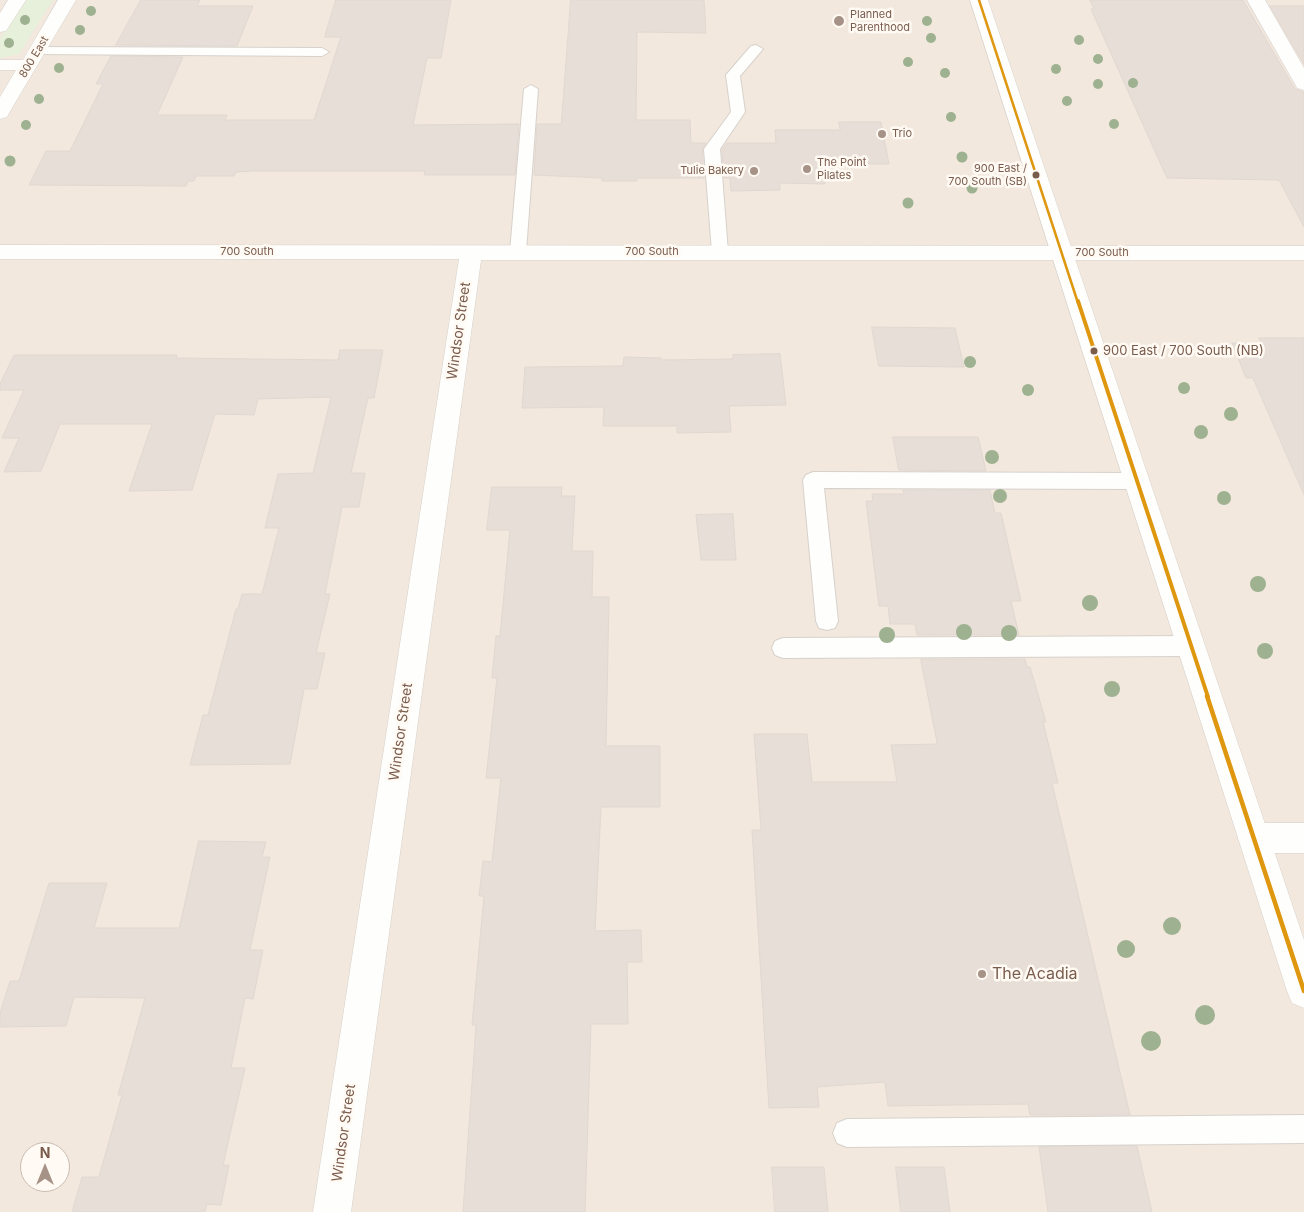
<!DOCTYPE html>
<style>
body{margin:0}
#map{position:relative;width:1304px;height:1212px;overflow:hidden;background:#f9f5f0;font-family:Inter,sans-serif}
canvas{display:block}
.north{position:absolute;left:20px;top:1142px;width:50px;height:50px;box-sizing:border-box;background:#fffaf3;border:1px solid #cabbb1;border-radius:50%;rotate:0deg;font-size:14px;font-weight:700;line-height:20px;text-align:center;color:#7a5c4d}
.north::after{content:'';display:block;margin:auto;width:18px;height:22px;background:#a69286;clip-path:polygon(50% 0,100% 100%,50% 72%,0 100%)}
</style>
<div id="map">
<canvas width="1304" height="1212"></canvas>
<div class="north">N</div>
</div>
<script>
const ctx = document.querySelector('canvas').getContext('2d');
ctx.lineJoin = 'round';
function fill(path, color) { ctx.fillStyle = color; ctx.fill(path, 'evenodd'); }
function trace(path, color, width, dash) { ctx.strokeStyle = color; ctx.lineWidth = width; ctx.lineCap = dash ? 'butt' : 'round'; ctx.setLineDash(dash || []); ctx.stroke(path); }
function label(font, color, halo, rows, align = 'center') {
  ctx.font = font + ' Inter,sans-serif'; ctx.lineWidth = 5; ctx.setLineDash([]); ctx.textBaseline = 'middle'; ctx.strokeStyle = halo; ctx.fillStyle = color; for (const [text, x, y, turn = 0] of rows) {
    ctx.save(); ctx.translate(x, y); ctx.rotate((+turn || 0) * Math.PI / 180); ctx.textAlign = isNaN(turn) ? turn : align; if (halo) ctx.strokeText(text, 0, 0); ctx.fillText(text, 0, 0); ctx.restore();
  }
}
const residential = new Path2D(`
 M 0,0 L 1304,0 L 1304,1212 L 0,1212 ZM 30,1152 L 60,1152 L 60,1182 L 30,1182 Z`);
const green = new Path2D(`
 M 25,0 L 53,0 L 19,54 L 0,58 L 0,39 Z`);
const building = new Path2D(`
 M 141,0 L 200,0 L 197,6 L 253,6 L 237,46 L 116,45 Z
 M 336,0 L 451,0 L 441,58 L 427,58 L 413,125 L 519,124 L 515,175 L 424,175 L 425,171 L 252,171 L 236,172 L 234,176 L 196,176 L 194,181 L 188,181 L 186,186 L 29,185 L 46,151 L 70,151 L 103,84 L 96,84 L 111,56 L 183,57 L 157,115 L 227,115 L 225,120 L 314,120 L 341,37 L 325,37 Z
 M 571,0 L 704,0 L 706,33 L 637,32 L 636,120 L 690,120 L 691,143 L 706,143 L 702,149 L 704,178 L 637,178 L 637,181 L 602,181 L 602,178 L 534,175 L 537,124 L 561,124 Z
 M 1090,0 L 1243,0 L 1295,89 L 1304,92 L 1304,227 L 1279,180 L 1167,178 L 1091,9 L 1094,9 Z
 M 1270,6 L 1304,6 L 1304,64 Z
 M 839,122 L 881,122 L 889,164 L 822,164 L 825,184 L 780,183 L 780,190 L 731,191 L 730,178 L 724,178 L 722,150 L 727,143 L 776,143 L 775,130 L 840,130 Z
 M 872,327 L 955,328 L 964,367 L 879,366 Z
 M 1259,338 L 1304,338 L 1304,495 L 1253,378 L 1246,378 L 1232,343 L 1261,344 Z
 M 340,350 L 383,350 L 374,398 L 368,398 L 351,473 L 365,473 L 359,507 L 342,507 L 325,594 L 330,594 L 316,653 L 325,653 L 317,689 L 304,689 L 290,764 L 190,765 L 203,715 L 208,715 L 236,609 L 238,609 L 242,594 L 262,594 L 279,528 L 265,528 L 278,474 L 313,473 L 331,397 L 258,399 L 254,415 L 215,414 L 192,490 L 129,491 L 152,424 L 60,424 L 41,471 L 4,472 L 19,438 L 2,438 L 24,390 L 0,390 L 0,384 L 14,355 L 177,355 L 176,358 L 338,360 Z
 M 780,354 L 786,405 L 729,406 L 731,432 L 677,433 L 677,426 L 603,426 L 604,407 L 522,408 L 525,367 L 623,366 L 624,357 L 661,358 L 661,360 L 733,359 L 733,355 Z
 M 893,437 L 978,437 L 986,471 L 899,470 Z
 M 492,487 L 562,487 L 561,496 L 575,496 L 572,551 L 593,551 L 592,597 L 609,597 L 606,746 L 660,746 L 660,807 L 601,807 L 595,931 L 641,930 L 642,962 L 627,962 L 628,1024 L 591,1024 L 585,1212 L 463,1212 L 476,1025 L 472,1025 L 484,896 L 479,896 L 483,861 L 492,862 L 501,778 L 486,778 L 497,678 L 492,678 L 496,636 L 500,636 L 510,530 L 487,530 Z
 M 903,490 L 990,490 L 995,513 L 1001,513 L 1021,601 L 1011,601 L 1019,635 L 917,635 L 915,624 L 890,624 L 888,606 L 879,606 L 866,501 L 873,501 L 872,494 L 904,494 Z
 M 733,514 L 736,560 L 701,560 L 696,515 Z
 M 921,659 L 1025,659 L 1027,667 L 1030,667 L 1046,722 L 1043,722 L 1058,783 L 1052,783 L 1130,1115 L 1030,1115 L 1028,1104 L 888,1106 L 885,1082 L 817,1087 L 819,1107 L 769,1108 L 752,830 L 761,830 L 754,734 L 807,734 L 812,782 L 897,782 L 891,745 L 937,744 Z
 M 199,841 L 266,842 L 262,857 L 270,857 L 250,950 L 263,950 L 253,999 L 245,998 L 231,1068 L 245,1068 L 223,1165 L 229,1165 L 221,1205 L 207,1204 L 205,1212 L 72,1212 L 82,1177 L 99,1177 L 122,1095 L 118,1095 L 145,998 L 74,997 L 66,1026 L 0,1027 L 0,1013 L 10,981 L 19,981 L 49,883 L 107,883 L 94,928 L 179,928 Z
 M 1137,1146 L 1152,1212 L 1048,1212 L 1039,1147 Z
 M 772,1167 L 824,1167 L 828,1212 L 775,1212 Z
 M 896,1167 L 944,1167 L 950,1212 L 901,1212 Z`);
const lane = new Path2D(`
 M 756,45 L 763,49 L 740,76 L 745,112 L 720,149 L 728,252 L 726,256 L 714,256 L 712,252 L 704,149 L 731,112 L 726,75 L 751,46 Z
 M 37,47 L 322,48 L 329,52 L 322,56 L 32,54 L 30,51 L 32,48 Z
 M 531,85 L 538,89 L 526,252 L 524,256 L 512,256 L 510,252 L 524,89 Z
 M 813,472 L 1137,473 L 1144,476 L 1147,481 L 1144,486 L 1137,489 L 824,488 L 838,621 L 835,628 L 827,630 L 819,628 L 816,621 L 803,480 L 806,475 Z
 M 1191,636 L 1199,639 L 1202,646 L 1199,653 L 1191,656 L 783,658 L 775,655 L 772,648 L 775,641 L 783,638 Z
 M 1304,1115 L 1304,1143 L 847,1147 L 837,1143 L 833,1133 L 837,1123 L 847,1119 Z`);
const street = new Path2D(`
 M 8,0 L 26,0 L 6,31 L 0,32 L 0,13 Z
 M 58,0 L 76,0 L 9,113 L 7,117 L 0,119 L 0,97 L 16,70 L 0,70 L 0,60 L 23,60 Z
 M 1247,0 L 1265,0 L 1304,68 L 1304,90 L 1297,88 L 1295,84 Z
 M 0,245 L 1304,246 L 1304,260 L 481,260 L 351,1212 L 313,1212 L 459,259 L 0,259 Z
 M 1254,823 L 1304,823 L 1304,853 L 1254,853 L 1243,849 L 1238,838 L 1243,827 Z`);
const secondary = new Path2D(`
 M 970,0 L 988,0 L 1304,940 L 1304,1008 L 1292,1003 L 1287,991 Z`);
const bus1Far2 = new Path2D(`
 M 979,0 L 1078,303`);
const bus1Far1 = new Path2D(`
 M 1078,301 L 1208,697`);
const bus1 = new Path2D(`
 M 1207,696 L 1304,991`);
const trees = [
 [91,11,5],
 [25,20,5],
 [927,21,5],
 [80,30,5],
 [931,38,5],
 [1079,40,5],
 [9,43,5],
 [1098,59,5],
 [908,62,5],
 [59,68,5],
 [1056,69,5],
 [945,73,5],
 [1133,83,5],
 [1098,84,5],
 [39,99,5],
 [1067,101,5],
 [951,117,5],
 [1114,124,5],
 [26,125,5],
 [962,157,5.5],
 [10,161,5.5],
 [972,188,5.5],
 [908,203,5.5],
 [970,362,6],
 [1184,388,6],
 [1028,390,6],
 [1231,414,7],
 [1201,432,7],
 [992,457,7],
 [1000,496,7],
 [1224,498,7],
 [1258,584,8],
 [1090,603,8],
 [964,632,8],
 [1009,633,8],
 [887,635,8],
 [1265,651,8],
 [1112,689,8],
 [1172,926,9],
 [1126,949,9],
 [1205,1015,10],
 [1151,1041,10]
];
const markers = [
 [839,21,6,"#a69286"],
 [882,134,5,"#a69286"],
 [807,169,5,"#a69286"],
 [754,171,5,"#a69286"],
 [1036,175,4.5,"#7a5c4d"],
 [1094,351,4.5,"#7a5c4d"],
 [982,974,5,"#a69286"]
];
const farPoinames = [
 ["Planned",850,15],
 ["Parenthood",850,28],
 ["Trio",892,134],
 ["The Point",817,163],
 ["Pilates",817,176],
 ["Tulie Bakery",744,171,"right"]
];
const farStreetnames = [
 ["800 East",34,57,-59],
 ["700 South",247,252],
 ["700 South",652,252],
 ["700 South",1102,253]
];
const farBusnames = [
 ["900 East /",1027,169],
 ["700 South (SB)",1027,182]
];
const busNames = [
 ["900 East / 700 South (NB)",1103,351]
];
const streetNames = [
 ["Windsor Street",459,331,-82],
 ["Windsor Street",401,732,-82],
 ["Windsor Street",344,1133,-82]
];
const nearPoinames = [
 ["The Acadia",992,974]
];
fill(residential, '#f2e8de');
fill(green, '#e7f0db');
fill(building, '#e6ded7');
trace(building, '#e2d8d2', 1);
trace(lane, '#d7d1cb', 2);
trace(street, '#d7d1cb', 1);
trace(secondary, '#d9d2cb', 1);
fill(lane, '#fefefd');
fill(street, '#fefefd');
fill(secondary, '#fefefd');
trace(bus1Far2, '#de970f', 2.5);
trace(bus1Far1, '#de970f', 4);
trace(bus1, '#de970f', 4.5);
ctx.fillStyle = '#9eb190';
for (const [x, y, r] of trees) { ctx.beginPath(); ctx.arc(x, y, r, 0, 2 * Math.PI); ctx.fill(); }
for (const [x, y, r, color] of markers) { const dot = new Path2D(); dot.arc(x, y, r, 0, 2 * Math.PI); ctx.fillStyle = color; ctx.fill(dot); trace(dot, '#fffaf3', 2); }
label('11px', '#7a5c4d', '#fffaf3', farPoinames, 'left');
label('11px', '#7a5c4d', '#fffaf3', farStreetnames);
label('11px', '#7a5c4d', '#fffaf3', farBusnames, 'right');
label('13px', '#7a5c4d', '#fffaf3', busNames, 'left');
label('14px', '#7a5c4d', '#fffaf3', streetNames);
label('16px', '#7a5c4d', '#fffaf3', nearPoinames, 'left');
</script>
